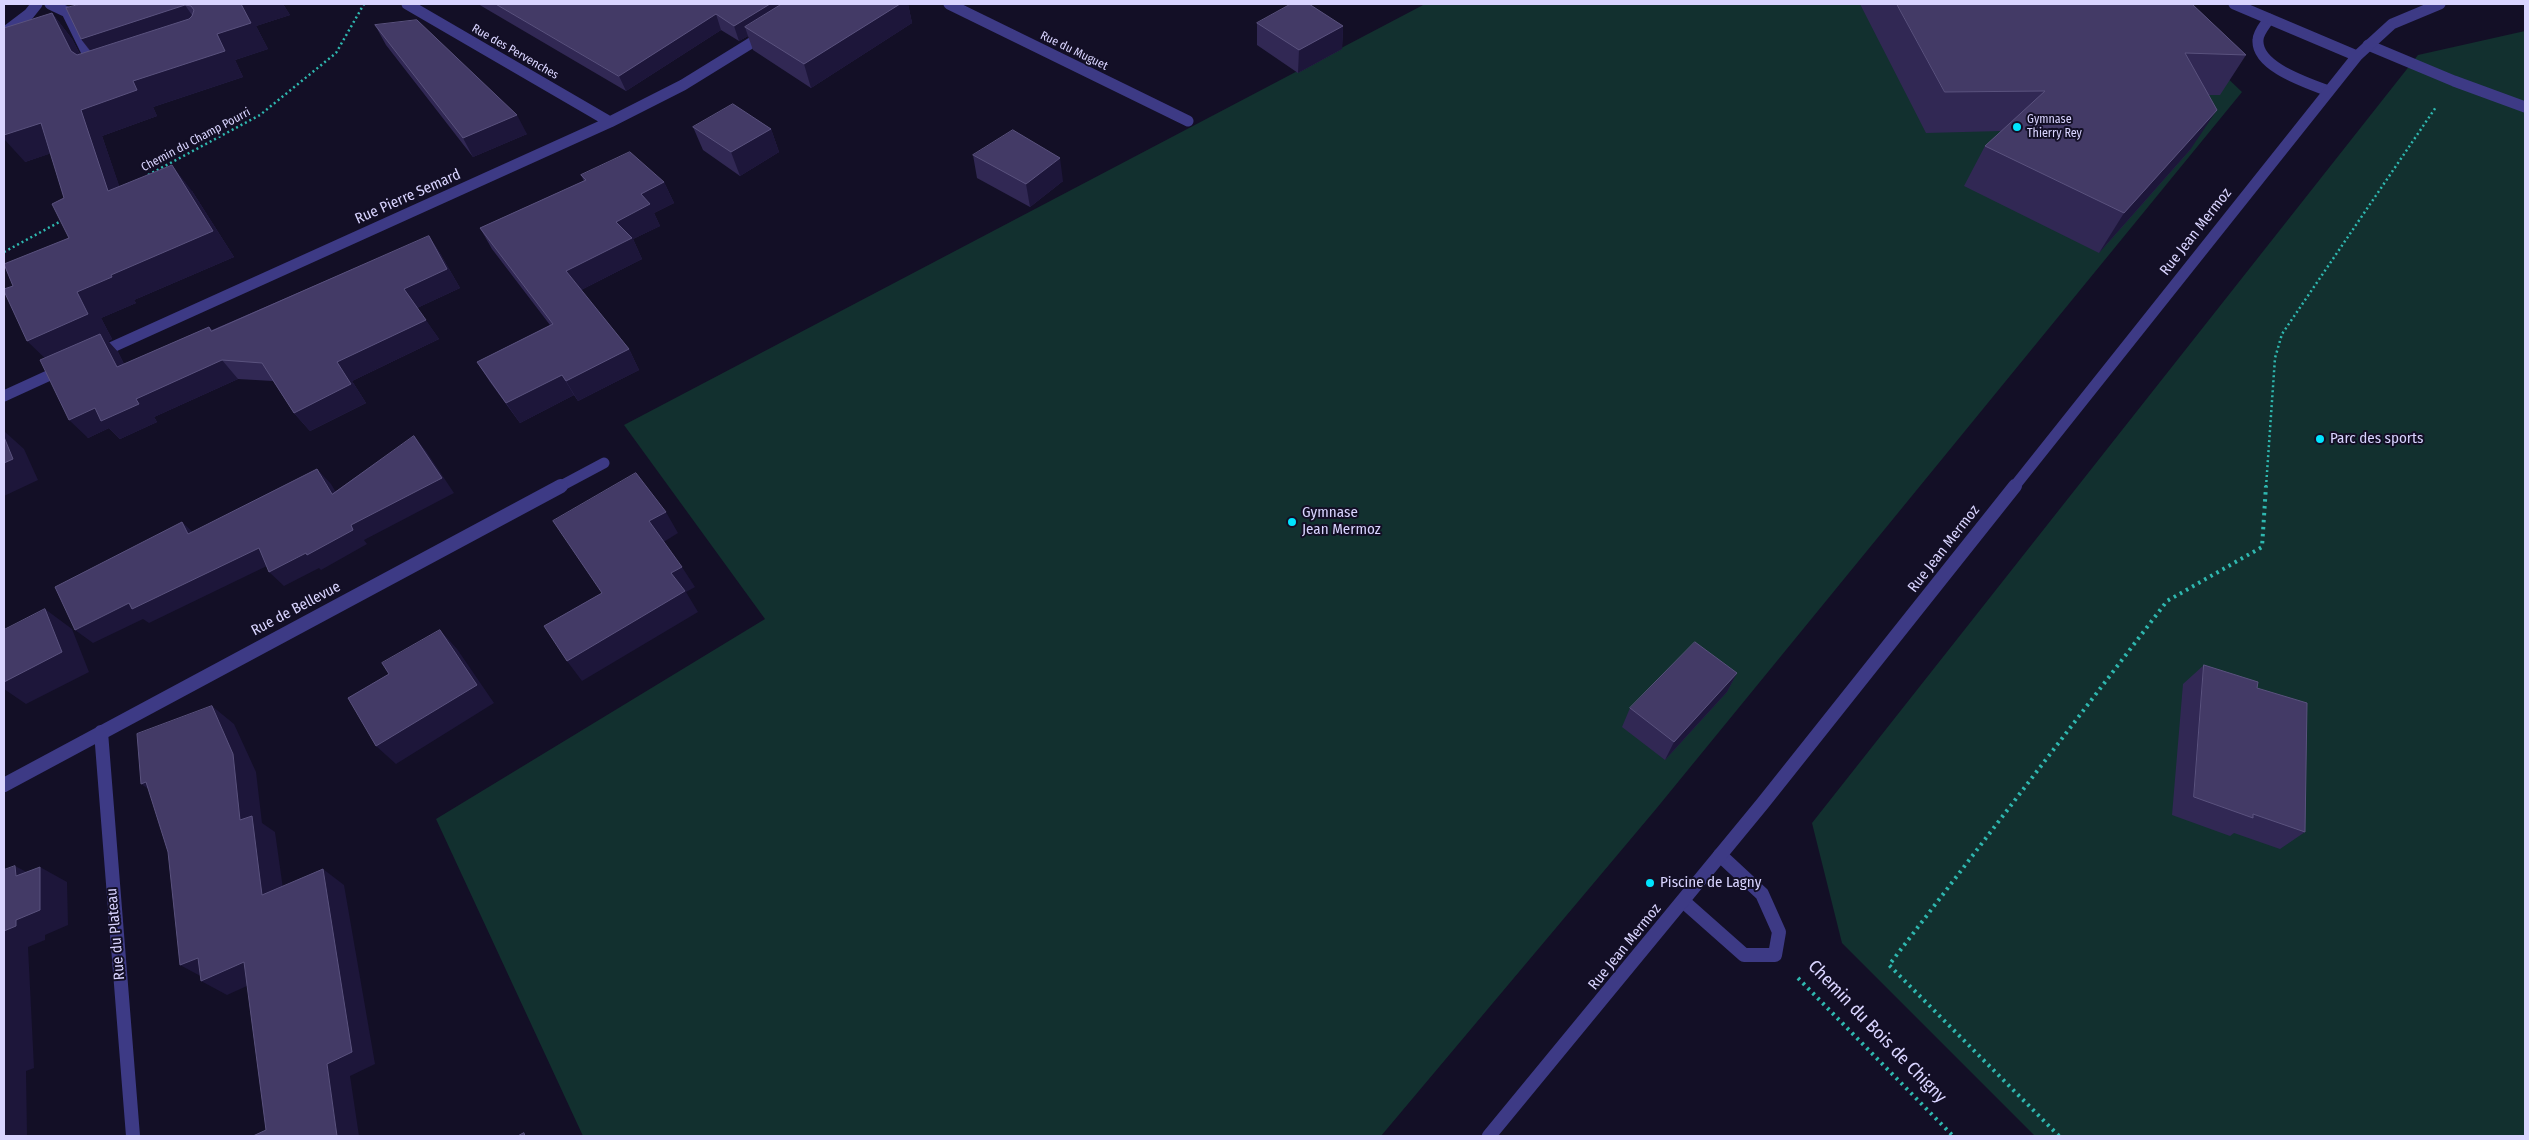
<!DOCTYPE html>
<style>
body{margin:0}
#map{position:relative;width:2529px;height:1140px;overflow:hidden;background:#130f26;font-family:"Fira Sans Condensed",sans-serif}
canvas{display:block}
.frame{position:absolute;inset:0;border:5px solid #d9d4ff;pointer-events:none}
</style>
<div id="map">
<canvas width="2529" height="1140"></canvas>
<div class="frame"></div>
</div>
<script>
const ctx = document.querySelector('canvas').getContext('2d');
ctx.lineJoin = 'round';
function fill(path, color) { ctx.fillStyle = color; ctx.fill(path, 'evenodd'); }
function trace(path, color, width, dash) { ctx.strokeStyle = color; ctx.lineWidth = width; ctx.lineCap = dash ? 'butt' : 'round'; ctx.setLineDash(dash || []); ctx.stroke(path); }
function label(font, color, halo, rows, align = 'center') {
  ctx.font = font + ' "Fira Sans Condensed",sans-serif'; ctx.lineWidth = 4; ctx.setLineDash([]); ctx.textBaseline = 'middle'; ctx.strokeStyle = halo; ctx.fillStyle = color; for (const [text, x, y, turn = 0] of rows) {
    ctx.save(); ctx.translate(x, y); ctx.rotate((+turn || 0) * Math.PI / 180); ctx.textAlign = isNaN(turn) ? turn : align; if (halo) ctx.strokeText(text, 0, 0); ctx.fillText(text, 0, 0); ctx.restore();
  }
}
const green = new Path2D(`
 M 1425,4 L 2150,4 L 2242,92 L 1656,809 L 1381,1136 L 583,1136 L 436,819 L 765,619 L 624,425 Z
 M 2525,31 L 2525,1136 L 2035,1136 L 1842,943 L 1812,823 L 2418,55 Z`);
const pathFar1 = new Path2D(`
 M 148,175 L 260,115 L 336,53 L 364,4
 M 4,252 L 63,220
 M 2266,487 L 2275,358 L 2282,334 L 2436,107`);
const path = new Path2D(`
 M 1798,978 L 1953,1136
 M 2059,1136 L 1889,965 L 2167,601 L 2262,547 L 2266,486`);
const laneFar1 = new Path2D(`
 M 50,4 L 67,12 L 94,67
 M 2269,19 C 2265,25 2258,33 2258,40 C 2256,67 2308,83 2328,91
 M 2368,45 L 2454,81 L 2525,107`);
const lane = new Path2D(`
 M 1683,901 L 1744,955 L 1775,955 L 1779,932 L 1762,894 L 1720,855`);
const streetFar1 = new Path2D(`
 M 407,4 L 610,122
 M 949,4 L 1188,121
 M 2234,4 L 2357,56
 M 4,33 L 29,14 L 37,4
 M 97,354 L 610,122 L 683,85 L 764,35
 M 4,396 L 63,369
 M 559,487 L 604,463
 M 2014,487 L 2357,56 L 2392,24 L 2440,4`);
const street = new Path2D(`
 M 101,732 L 133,1136
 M 4,785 L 561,486
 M 1489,1136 L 1763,803 L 2015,486`);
const wall = new Path2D(`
 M 81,4 L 283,4 L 290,15 L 256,26 L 268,49 L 235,60 L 243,77 L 153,107 L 157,116 L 102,136 L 119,186 L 192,191 L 234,257 L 134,300 L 136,303 L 101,318 L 112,339 L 108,341 L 118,352 L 124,364 L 209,327 L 212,330 L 429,236 L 441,255 L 460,288 L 417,308 L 439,339 L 352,381 L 366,403 L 310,431 L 294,413 L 273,381 L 238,379 L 154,417 L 157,422 L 120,439 L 109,428 L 88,438 L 45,358 L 13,286 L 69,238 L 64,198 L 51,153 L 25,162 L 52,13 L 72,39 L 80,54 L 90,51 L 81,39 Z
 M 478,4 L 908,4 L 912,23 L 811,88 L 753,50 L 748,36 L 739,41 L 721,30 L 626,91 Z
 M 1860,4 L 2192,4 L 2246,55 L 2220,95 L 2209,95 L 2190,150 L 2099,253 L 1964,186 L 1985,146 L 2001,131 L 1926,133 Z
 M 1257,23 L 1343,26 L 1342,49 L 1298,73 L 1257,45 Z
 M 375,25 L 527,134 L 473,157 L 386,45 Z
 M 693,127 L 771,129 L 779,152 L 740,176 L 703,150 Z
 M 973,155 L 1063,181 L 1030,207 L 977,178 Z
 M 581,175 L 664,182 L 674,203 L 654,213 L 660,226 L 633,239 L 642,259 L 581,290 L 629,349 L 639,370 L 578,401 L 574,395 L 520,423 L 490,382 L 477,362 L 550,325 L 492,249 L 480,228 L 584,181 Z
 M 2204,665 L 2257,688 L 2305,832 L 2280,849 L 2234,833 L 2230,836 L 2172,815 L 2183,684 Z
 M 1737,673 L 1727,692 L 1665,760 L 1622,727 L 1630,708 Z`);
const shadedWall = new Path2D(`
 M 241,4 L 283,4 L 290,15 L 256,26 L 268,49 L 235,60 L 243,77 L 153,107 L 157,116 L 102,136 L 130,217 L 108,191 L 81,110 L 217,34 Z
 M 770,4 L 800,4 L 745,27 L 748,36 L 739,41 L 734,26 Z
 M 900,4 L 908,4 L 912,23 L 811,88 L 804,64 Z
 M 185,5 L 203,31 L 102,65 L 81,39 Z
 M 52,13 L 72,39 L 92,77 L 71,51 Z
 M 716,14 L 721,30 L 626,91 L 619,76 Z
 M 1343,26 L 1342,49 L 1298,73 L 1299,50 Z
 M 2217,110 L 2190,150 L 2099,253 L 2124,213 Z
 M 517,115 L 527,134 L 473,157 L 463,138 Z
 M 41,123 L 64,149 L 25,162 L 4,139 L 4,135 Z
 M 771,129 L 779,152 L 740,176 L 731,152 Z
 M 1060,158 L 1063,181 L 1030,207 L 1026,184 Z
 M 172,165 L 192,191 L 234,257 L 134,300 L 136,303 L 101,318 L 112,339 L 108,341 L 118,352 L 135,386 L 53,366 L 27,341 L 77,292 Z
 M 664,182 L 674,203 L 654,213 L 660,226 L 633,239 L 642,259 L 577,292 L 566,271 L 641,194 Z
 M 429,236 L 441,255 L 460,288 L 417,308 L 404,289 Z
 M 426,320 L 439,339 L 352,381 L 366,403 L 310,431 L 294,413 L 337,362 Z
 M 629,349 L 639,370 L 578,401 L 566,381 Z
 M 222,360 L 238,379 L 154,417 L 157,422 L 120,439 L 109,428 L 88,438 L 69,420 L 95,408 L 136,399 Z
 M 562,375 L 574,395 L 520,423 L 506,403 Z
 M 4,431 L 24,449 L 38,480 L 4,496 Z
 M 414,436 L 426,451 L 454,493 L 364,540 L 367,544 L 321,570 L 319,568 L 284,586 L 269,572 L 306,553 L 351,525 Z
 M 317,469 L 331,484 L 346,509 L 332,494 Z
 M 666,512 L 678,533 L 662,543 L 649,521 Z
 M 182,522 L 197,536 L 188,534 Z
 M 259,548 L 273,563 L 149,623 L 143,619 L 93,643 L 75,630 L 129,603 Z
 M 682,567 L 695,587 L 686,592 L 698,612 L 582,681 L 567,661 L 671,573 Z
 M 45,609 L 72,629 L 89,672 L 26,704 L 4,689 L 4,682 Z
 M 440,630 L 457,649 L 494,703 L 396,764 L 376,746 Z
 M 1737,673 L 1727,692 L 1665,760 L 1674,742 Z
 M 212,706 L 234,724 L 256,772 L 262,823 L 275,832 L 286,910 L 262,895 L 240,820 Z
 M 146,782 L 166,801 L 141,784 Z
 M 15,866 L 40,879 L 40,867 L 67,882 L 68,925 L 45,935 L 45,940 L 28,947 L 34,1068 L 26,1071 L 27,1136 L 4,1136 L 4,931 L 16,876 Z
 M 323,869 L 344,885 L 375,1064 L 350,1076 L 359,1136 L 337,1136 L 327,1064 Z
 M 198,958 L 244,962 L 269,976 L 227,995 L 201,981 L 206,979 L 180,965 Z`);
const building = new Path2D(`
 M 81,4 L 241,4 L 251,23 L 217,34 L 225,51 L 133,81 L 137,90 L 81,110 L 108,191 L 172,165 L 213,231 L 111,275 L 112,277 L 77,292 L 88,314 L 27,341 L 4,291 L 4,289 L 13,286 L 4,264 L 69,238 L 52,204 L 64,198 L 41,123 L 4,135 L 4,28 L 52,13 L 71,51 L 77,55 L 189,19 L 192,16 L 194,10 L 191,6 L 185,5 L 81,39 L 66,8 Z
 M 496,4 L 770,4 L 734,26 L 716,14 L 619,76 Z
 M 782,4 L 900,4 L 804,64 L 745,27 Z
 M 1291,4 L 1309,4 L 1343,26 L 1299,50 L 1257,23 Z
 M 1897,4 L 2192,4 L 2246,55 L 2185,53 L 2217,110 L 2124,213 L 1985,146 L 2045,91 L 1945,92 Z
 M 417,20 L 517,115 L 463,138 L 375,25 Z
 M 733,104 L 771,129 L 731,152 L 693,127 Z
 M 1013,130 L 1060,158 L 1026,184 L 973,155 Z
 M 630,152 L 664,182 L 641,194 L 650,204 L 616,222 L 632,238 L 566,271 L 629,349 L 566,381 L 562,375 L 506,403 L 477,362 L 553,324 L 480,228 L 586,180 L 581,175 Z
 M 429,236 L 447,269 L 404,289 L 426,320 L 337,362 L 351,384 L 294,413 L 262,363 L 222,360 L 136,399 L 139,404 L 101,421 L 95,408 L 69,420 L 40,360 L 100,334 L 117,367 L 209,327 L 211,331 Z
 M 414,436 L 442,478 L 351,525 L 353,530 L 307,555 L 306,553 L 269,572 L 259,548 L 132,609 L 129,603 L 75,630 L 55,587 L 182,522 L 188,534 L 317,469 L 332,494 Z
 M 4,437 L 13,459 L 4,463 Z
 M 636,473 L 666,512 L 649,521 L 682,567 L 671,573 L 685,591 L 567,661 L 544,626 L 602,593 L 553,521 Z
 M 45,609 L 62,652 L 4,682 L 4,630 Z
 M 440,630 L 477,685 L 376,746 L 348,698 L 389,674 L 382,663 Z
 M 1695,642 L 1737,673 L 1674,742 L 1630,708 Z
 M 2204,665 L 2258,682 L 2257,688 L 2307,703 L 2305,832 L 2253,814 L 2253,818 L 2194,797 Z
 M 212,706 L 233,754 L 240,820 L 252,816 L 262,895 L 323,869 L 352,1052 L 327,1064 L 337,1136 L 253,1136 L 266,1130 L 244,962 L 201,981 L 198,958 L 180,965 L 168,852 L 146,782 L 141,784 L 137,734 Z
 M 15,866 L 16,876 L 40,867 L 40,910 L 16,920 L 16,926 L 4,931 L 4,870 Z
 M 524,1133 L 525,1136 L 518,1136 Z`);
const markers = [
 [2017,127,5,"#00e5ff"],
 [2320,439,5,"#00e5ff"],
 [1292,522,5,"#00e5ff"],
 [1650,883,5,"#00e5ff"]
];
const farStreetnames = [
 ["Rue du Muguet",1074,51,26],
 ["Rue des Pervenches",515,52,30],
 ["Chemin du Champ Pourri",196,140,-28]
];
const farPoinames = [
 ["Gymnase",2027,120],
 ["Thierry Rey",2027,134]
];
const streetNames = [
 ["Rue Pierre Semard",408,197,-24],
 ["Rue Jean Mermoz",2196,232,-52],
 ["Rue Jean Mermoz",1944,549,-52],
 ["Rue de Bellevue",296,609,-28],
 ["Rue du Plateau",116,934,-95],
 ["Rue Jean Mermoz",1625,947,-51]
];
const poiNames = [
 ["Parc des sports",2330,439],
 ["Gymnase",1302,513],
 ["Jean Mermoz",1302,530],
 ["Piscine de Lagny",1660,883]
];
const nearStreetnames = [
 ["Chemin du Bois de Chigny",1877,1032,46]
];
fill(green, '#12302f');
trace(pathFar1, '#2fb8b0', 2.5, [2, 3]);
trace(path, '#2fb8b0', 4, [2.5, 4.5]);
trace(laneFar1, '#3d3a85', 11);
trace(lane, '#3d3a85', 14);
trace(streetFar1, '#3d3a85', 11);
trace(street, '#3d3a85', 14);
fill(wall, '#312854');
fill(shadedWall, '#1d163a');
fill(building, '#433a66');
trace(building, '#5a527e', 1);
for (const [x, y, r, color] of markers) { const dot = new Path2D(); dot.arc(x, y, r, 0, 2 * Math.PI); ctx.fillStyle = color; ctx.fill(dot); trace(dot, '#130f26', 2); }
label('12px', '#d9d4ff', '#130f26', farStreetnames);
label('12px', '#d9d4ff', '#130f26', farPoinames, 'left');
label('15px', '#d9d4ff', '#130f26', streetNames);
label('15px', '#d9d4ff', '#130f26', poiNames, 'left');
label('18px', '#d9d4ff', '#130f26', nearStreetnames);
</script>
